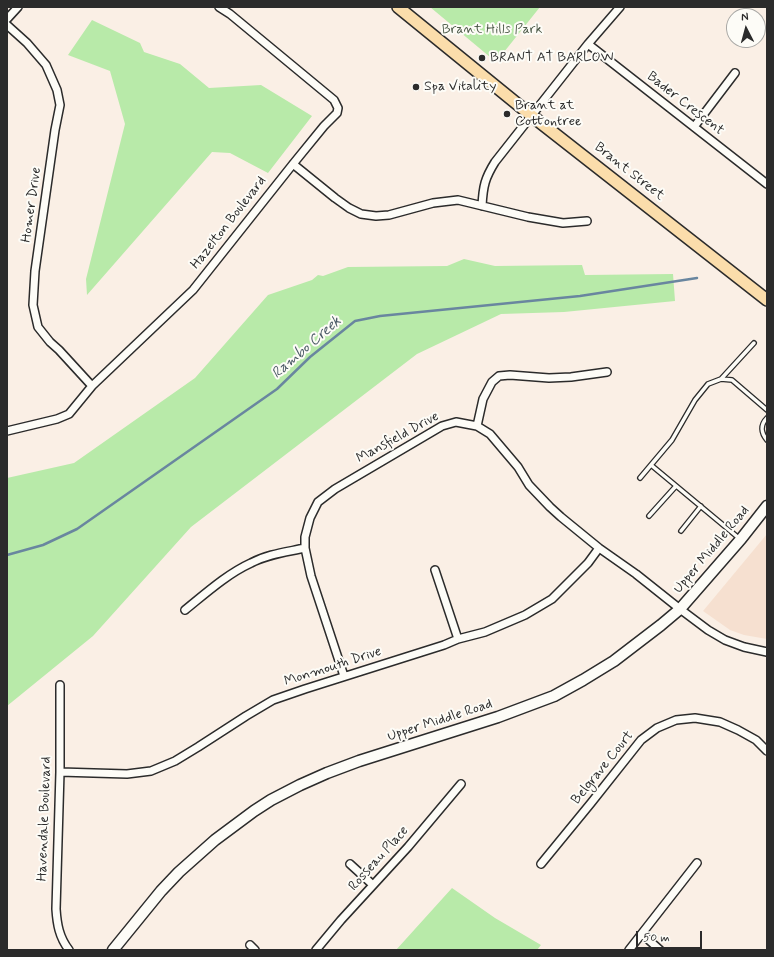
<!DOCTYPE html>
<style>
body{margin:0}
#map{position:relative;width:774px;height:957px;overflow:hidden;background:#faefe5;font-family:Mynerve,sans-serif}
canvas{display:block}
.frame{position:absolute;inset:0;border:8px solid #2b2b2b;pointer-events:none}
.north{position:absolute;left:726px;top:8px;width:40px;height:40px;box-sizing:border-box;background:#fdfcf7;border:1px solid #a9a8a5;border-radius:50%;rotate:354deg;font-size:11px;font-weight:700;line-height:16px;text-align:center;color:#2b2b2b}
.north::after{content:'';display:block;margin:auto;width:14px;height:18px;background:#2b2b2b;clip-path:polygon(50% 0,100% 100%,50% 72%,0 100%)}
.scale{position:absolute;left:636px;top:931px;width:66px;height:18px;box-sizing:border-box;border:2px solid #2b2b2b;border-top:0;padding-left:5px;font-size:12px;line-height:14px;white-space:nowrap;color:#2b2b2b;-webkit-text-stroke:3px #fdfcf7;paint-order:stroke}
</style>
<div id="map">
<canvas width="774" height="957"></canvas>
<div class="frame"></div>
<div class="north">N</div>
<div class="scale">50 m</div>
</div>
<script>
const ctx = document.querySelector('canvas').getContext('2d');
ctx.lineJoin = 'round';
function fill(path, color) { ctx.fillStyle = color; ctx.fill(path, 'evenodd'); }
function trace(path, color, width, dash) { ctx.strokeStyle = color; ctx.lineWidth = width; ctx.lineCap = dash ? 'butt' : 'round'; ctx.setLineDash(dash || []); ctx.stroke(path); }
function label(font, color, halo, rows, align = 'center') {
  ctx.font = font + ' Mynerve,sans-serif'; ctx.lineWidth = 4; ctx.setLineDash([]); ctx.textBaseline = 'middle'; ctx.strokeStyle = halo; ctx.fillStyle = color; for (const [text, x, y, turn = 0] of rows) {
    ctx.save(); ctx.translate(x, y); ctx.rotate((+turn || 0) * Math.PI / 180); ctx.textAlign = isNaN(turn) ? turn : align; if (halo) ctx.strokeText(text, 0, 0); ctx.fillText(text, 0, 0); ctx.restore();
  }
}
const built = new Path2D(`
 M 767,534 L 767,639 L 744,635 L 730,630 L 703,611 Z`);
const green = new Path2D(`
 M 430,7 L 540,7 L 496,62 Z
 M 92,20 L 140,43 L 144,52 L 180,64 L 209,88 L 261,85 L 312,116 L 268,173 L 230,153 L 212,152 L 87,295 L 86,279 L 125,124 L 110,71 L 68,55 Z
 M 464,259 L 495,266 L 582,265 L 585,275 L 673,274 L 675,301 L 564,312 L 501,314 L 417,354 L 191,527 L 93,636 L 7,706 L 7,478 L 74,463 L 195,378 L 268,295 L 312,280 L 318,275 L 323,276 L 348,267 L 447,266 Z
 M 452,888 L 495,918 L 541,945 L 537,950 L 396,950 Z`);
const stream = new Path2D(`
 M 7,555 L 43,545 L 77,529 L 277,389 L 310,357 L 355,321 L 380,316 L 580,296 L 697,278`);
const lane = new Path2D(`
 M 721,379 L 732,380 L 767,410
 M 767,418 C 760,425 761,433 767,440
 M 651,465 L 740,539
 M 640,478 L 672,440 L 695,400 L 708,384 L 721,379 L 754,343
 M 649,516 L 676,486
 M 681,531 L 701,506`);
const street = new Path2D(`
 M 7,19 L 18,7
 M 7,25 L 27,43 L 46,65 L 57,90 L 60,105 L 55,130 L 35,271 L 33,305 L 38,327 L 50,342 L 59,350 L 92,386
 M 588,44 L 767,184
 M 694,127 L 735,73
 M 293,164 L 335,198 L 349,208 L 361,214 L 376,216 L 389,215 L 433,203 L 458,200 L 528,217 L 563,223 L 587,221
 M 482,206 C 483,186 485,178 495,162 L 588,44 L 620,7
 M 477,426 L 483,399 L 492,382 L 499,376 L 510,375 L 549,378 L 571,377 L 607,372
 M 7,431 L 57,419 L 69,414 L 92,386 L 193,290 L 293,164 L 324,126 L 337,113 L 338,108 L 334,100 L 230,14 L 219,7
 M 435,570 L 458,639
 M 185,610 C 206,593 227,574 251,563 C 268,554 287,552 305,548
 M 344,676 L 311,576 L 305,548 L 305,537 L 310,518 L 318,502 L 335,489 L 442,426 L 456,422 L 477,426 L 490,434 L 518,467 L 529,485 L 550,507 L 561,517 L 599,548 L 636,574 L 680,609 L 708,630 L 725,640 L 744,647 L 767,652
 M 60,685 L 60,772 L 56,909 C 57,924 59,937 69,950
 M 60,772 L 127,774 L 151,771 L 175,761 L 198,747 L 246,716 L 273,700 L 305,689 L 444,645 L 458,639 L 485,632 L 525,615 L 552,599 L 588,563 L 599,548
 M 350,864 L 373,885
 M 541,864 L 591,803 L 641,740 L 657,728 L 676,720 L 695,718 L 720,722 L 738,730 L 756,740 L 767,751
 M 642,934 L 660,950
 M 250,945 L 255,950
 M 316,950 L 341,920 L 408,847 L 461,784
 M 629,950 L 697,863`);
const secondary = new Path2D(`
 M 113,950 L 161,891 L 179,872 L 215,840 L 254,811 L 271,800 L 300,785 L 327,773 L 359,761 L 498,717 L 554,696 L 583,680 L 614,661 L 661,625 L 680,609 L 741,539 L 767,506`);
const primary = new Path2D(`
 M 398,7 L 532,116 L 767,300`);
const markers = [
 [482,58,4,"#2b2b2b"],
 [416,87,4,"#2b2b2b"],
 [507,114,4,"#2b2b2b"]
];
const parkNames = [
 ["Brant Hills Park",492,30]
];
const poiNames = [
 ["BRANT AT BARLOW",490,58],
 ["Spa Vitality",424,87],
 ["Brant at",515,106],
 ["Cottontree",515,122]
];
const streetNames = [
 ["Bader Crescent",685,104,38],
 ["Brant Street",629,172,38],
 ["Homer Drive",32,205,-82],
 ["Hazelton Boulevard",229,223,-52],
 ["Mansfield Drive",398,438,-29],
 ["Upper Middle Road",712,550,-50],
 ["Monmouth Drive",333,667,-18],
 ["Upper Middle Road",440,721,-18],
 ["Belgrave Court",603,768,-51],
 ["Havendale Boulevard",45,819,-88],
 ["Rosseau Place",379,859,-48]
];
const waterNames = [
 ["Rambo Creek",307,348,-41]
];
fill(built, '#f6e0d0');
fill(green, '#b8eaa9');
trace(stream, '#69869f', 2.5);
trace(lane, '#2b2b2b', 6);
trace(street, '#2b2b2b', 10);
trace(secondary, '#2b2b2b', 13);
trace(primary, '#2b2b2b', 14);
trace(lane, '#fdfcf7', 3.5);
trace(street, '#fdfcf7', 7);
trace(secondary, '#fdfcf7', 10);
trace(primary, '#fbddab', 11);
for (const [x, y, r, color] of markers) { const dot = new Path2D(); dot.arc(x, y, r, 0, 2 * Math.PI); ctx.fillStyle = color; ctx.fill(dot); trace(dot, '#fdfcf7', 1.5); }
label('14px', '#4e5b4a', '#fdfcf7', parkNames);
label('14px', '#2b2b2b', '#fdfcf7', poiNames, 'left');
label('14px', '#2b2b2b', '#fdfcf7', streetNames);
label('italic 15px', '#4a5965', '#fdfcf7', waterNames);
</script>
